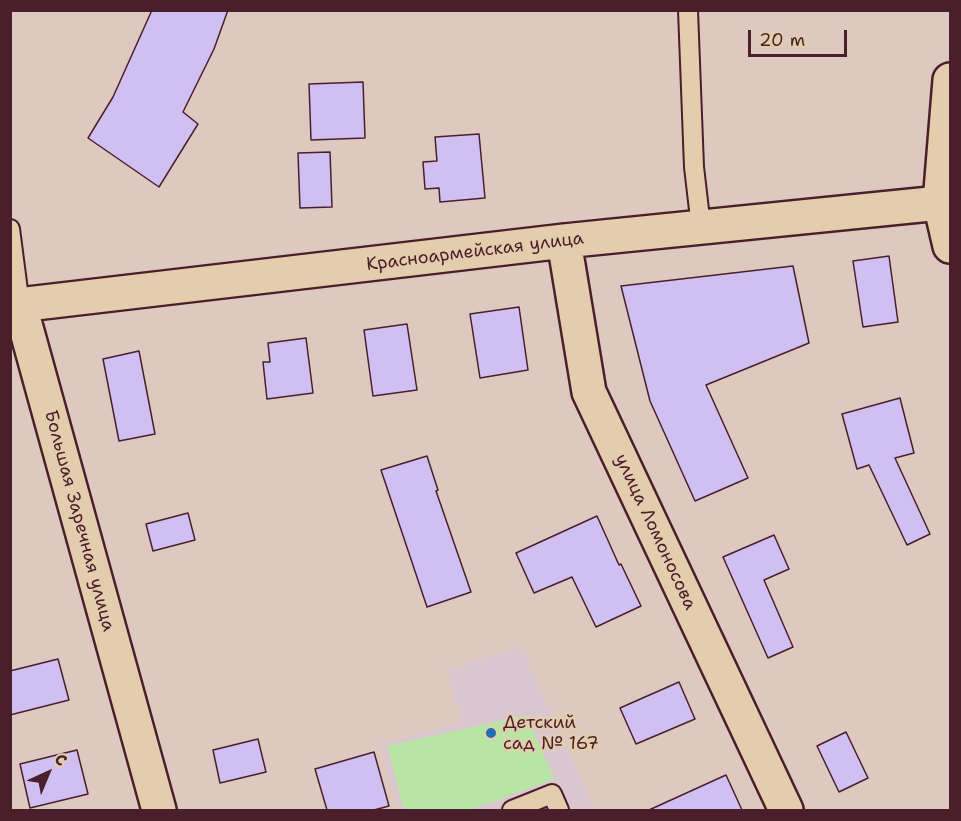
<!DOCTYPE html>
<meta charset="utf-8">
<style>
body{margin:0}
#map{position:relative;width:961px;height:821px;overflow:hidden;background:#dec9c1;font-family:"Shantell Sans",sans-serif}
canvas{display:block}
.frame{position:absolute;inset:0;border:12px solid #4a1f2b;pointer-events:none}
.north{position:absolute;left:18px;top:743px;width:60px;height:60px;-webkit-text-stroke:4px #e4cdad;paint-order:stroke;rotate:44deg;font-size:16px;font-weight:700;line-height:24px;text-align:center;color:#4a1f2b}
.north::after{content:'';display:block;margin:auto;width:21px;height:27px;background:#4a1f2b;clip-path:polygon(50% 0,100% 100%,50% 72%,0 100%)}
.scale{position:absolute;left:748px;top:30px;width:99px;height:27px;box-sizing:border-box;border:3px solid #4a1f2b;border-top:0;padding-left:8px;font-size:18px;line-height:21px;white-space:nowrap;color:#4a1f2b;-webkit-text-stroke:4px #e4cdad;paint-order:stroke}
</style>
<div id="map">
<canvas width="961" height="821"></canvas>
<div class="frame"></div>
<div class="north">С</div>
<div class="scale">20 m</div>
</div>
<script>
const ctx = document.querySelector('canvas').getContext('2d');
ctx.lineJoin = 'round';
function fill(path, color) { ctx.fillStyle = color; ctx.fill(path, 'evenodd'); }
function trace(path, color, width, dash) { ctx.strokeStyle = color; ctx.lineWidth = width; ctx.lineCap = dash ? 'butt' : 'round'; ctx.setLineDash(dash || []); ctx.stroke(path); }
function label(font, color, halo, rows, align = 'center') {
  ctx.font = font + ' "Shantell Sans",sans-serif'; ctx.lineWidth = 4.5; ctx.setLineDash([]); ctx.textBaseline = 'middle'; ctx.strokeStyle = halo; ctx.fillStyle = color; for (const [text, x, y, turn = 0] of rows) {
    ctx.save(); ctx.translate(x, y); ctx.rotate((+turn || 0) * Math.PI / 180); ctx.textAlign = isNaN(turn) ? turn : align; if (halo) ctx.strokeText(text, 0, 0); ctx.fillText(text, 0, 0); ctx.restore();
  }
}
const built = new Path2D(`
 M 521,646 L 595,810 L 399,810 L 380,744 L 462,723 L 447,670 Z`);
const green = new Path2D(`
 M 527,715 L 554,779 L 470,810 L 404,810 L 387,746 Z`);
const building = new Path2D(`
 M 152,10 L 228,10 L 214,49 L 183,112 L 198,124 L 159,187 L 88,138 L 113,97 Z
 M 363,82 L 365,138 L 311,140 L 309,84 Z
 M 479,134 L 485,198 L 440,202 L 439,188 L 425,189 L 423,162 L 437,161 L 435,137 Z
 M 330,152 L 332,207 L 300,208 L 298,153 Z
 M 889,256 L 898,322 L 863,327 L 853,261 Z
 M 793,266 L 809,343 L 706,385 L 748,478 L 695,501 L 650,401 L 621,286 Z
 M 519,307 L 528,370 L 480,378 L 470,314 Z
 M 407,324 L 417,390 L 373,396 L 364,330 Z
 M 306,338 L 313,393 L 267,399 L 263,362 L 270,362 L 268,343 Z
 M 139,351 L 155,434 L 119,441 L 103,359 Z
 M 900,398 L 914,453 L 895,458 L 930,534 L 907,545 L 869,465 L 857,469 L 842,414 Z
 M 427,456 L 438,490 L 436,491 L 471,592 L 427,607 L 381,470 Z
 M 188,513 L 195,540 L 153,551 L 146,524 Z
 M 597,516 L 619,565 L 621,564 L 641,606 L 596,627 L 572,577 L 534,593 L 516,553 Z
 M 774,535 L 789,569 L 764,580 L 793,647 L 768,658 L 723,557 Z
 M 58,659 L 69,700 L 10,715 L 10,671 Z
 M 679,682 L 695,719 L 636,744 L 620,708 Z
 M 846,732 L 868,778 L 839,792 L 817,746 Z
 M 258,739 L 266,772 L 220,783 L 213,750 Z
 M 77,750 L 88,794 L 30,808 L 20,764 Z
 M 374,752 L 389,806 L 374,810 L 327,810 L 315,769 Z
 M 726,775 L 742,810 L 649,810 Z`);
const lane = new Path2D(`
 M 688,10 L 694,167 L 701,227
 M 10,229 L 20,306
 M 512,810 L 552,794 L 559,810`);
const street = new Path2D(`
 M 950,80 L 940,203 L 950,246
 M 564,241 L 589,392 L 786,810
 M 10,306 L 564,241 L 940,203
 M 20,306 L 159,810`);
const markers = [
 [491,733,6,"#1f6fb2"]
];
const streetNames = [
 ["Красноармейская улица",475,252,-7],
 ["Большая Заречная улица",79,521,75],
 ["улица Ломоносова",655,532,65]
];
const poiNames = [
 ["Детский",503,723],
 ["сад № 167",503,744]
];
fill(built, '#dac6cf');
fill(green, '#b8e5a3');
fill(building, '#cfc0f1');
trace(building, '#4a1f2b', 1.5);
trace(lane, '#4a1f2b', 22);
trace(street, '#4a1f2b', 38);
trace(lane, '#e4cdad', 18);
trace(street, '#e4cdad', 33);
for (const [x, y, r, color] of markers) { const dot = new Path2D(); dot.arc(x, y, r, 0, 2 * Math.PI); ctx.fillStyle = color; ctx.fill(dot); trace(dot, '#e4cdad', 2); }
label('18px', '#4a1f2b', '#e4cdad', streetNames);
label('18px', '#4a1f2b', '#e4cdad', poiNames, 'left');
</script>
